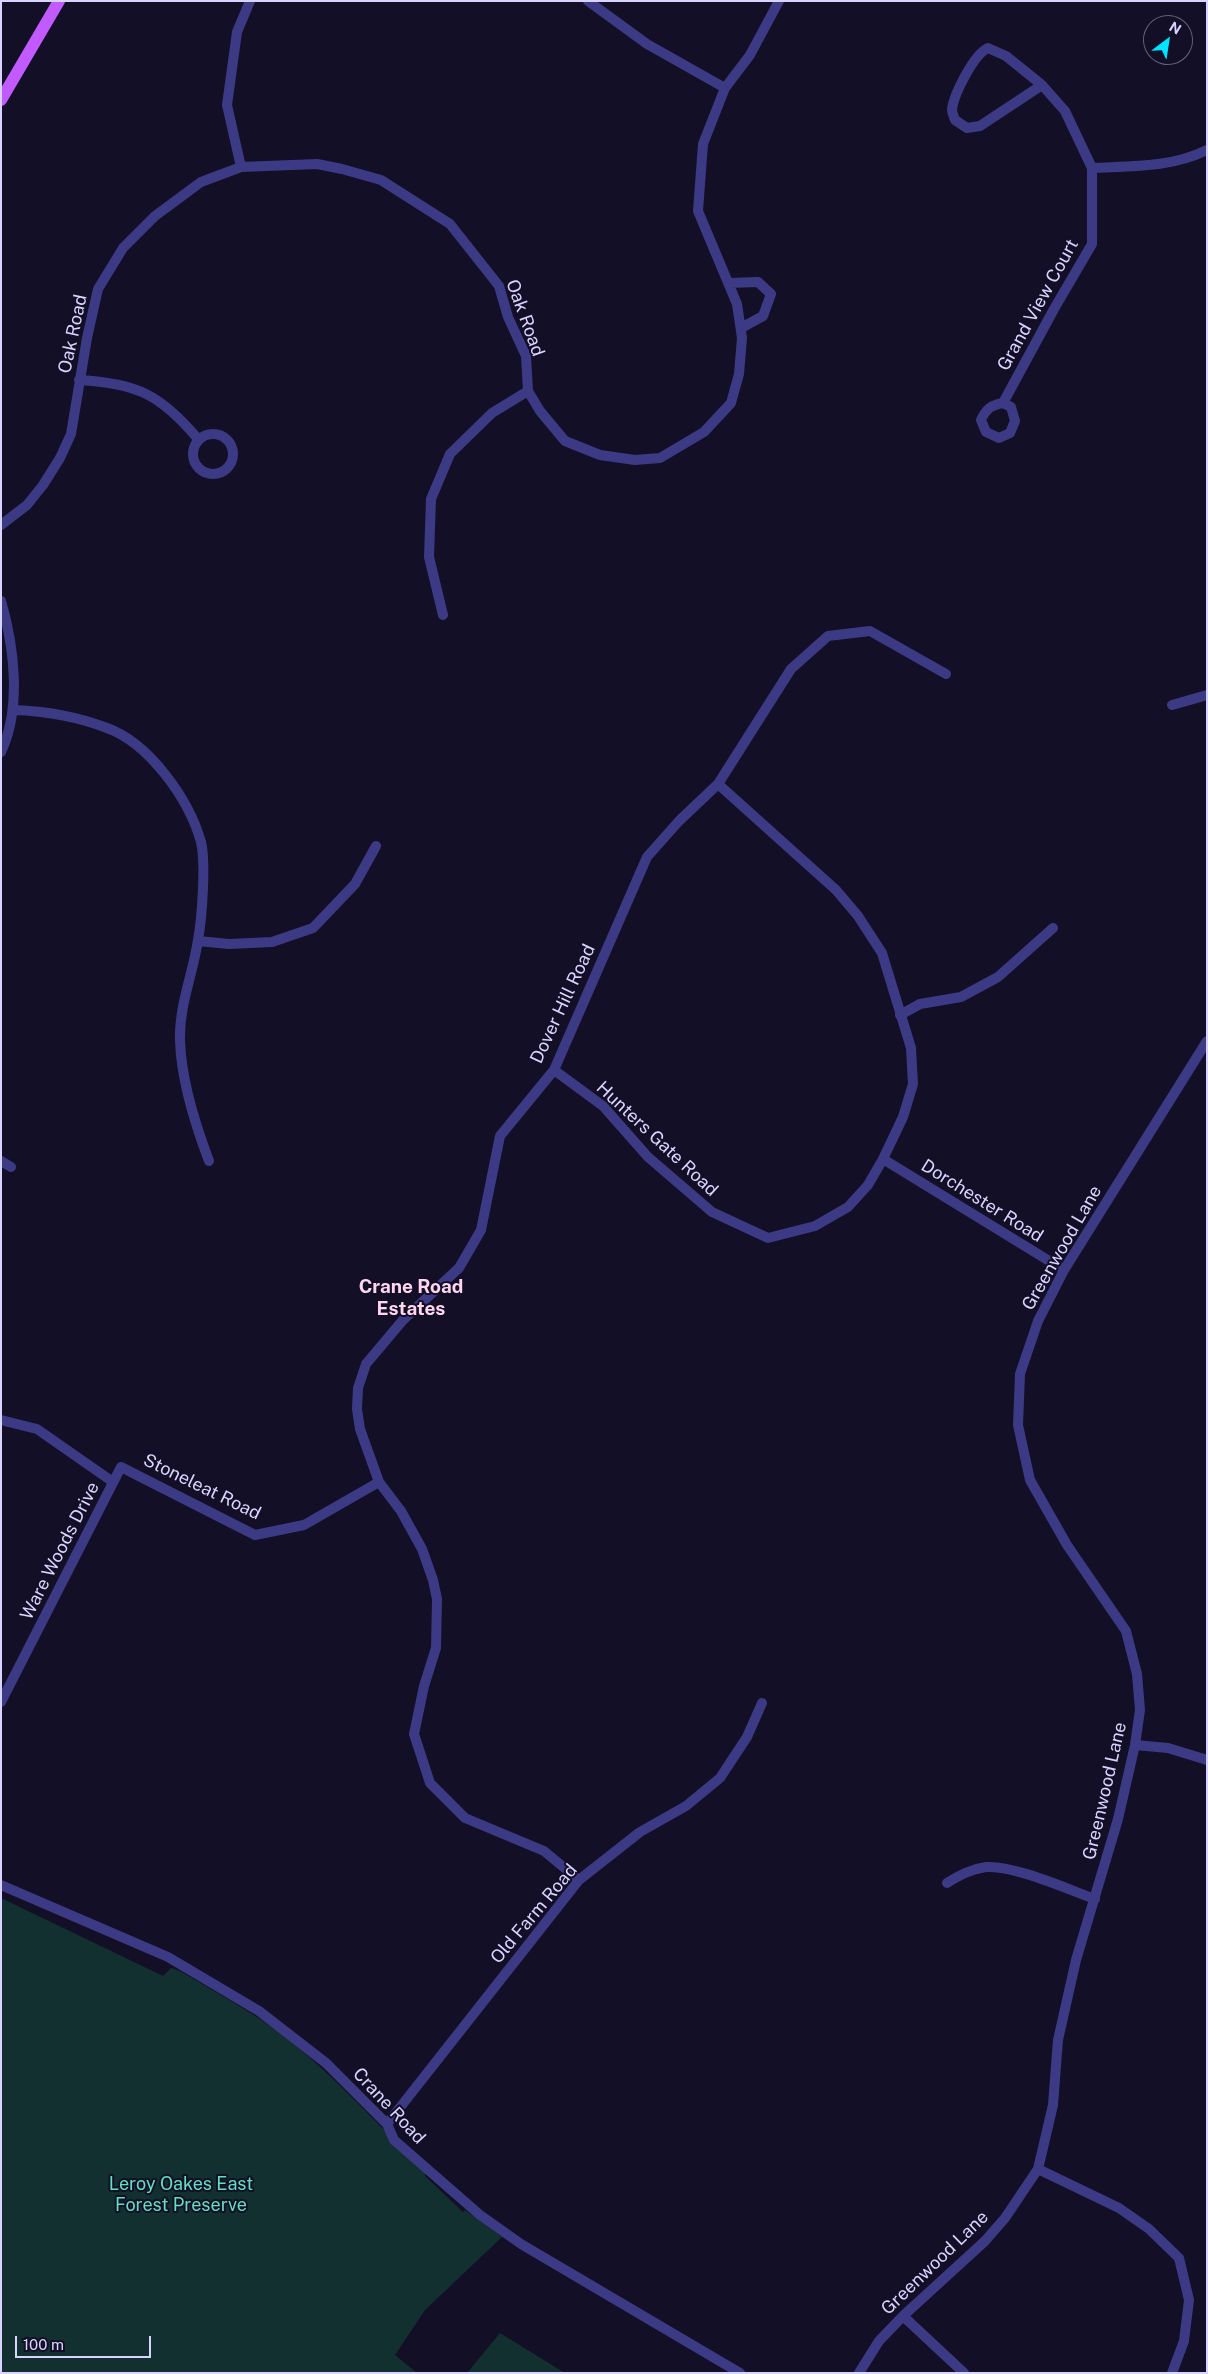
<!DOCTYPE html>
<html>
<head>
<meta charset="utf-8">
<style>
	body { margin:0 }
	#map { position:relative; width:1208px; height:2374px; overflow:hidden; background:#130f26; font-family:"Public Sans",sans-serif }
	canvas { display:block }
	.frame { position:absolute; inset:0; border:2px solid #d9d4ff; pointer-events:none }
	.north { position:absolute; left:1143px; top:15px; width:50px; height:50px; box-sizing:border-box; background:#130f26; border:1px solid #625e7d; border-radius:50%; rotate:31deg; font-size:14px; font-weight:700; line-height:20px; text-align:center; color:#d9d4ff }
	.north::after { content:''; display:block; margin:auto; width:18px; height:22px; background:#00e5ff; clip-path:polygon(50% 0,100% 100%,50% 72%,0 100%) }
	.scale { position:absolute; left:15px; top:2336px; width:136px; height:22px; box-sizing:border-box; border:2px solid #d9d4ff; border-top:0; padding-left:6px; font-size:15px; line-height:18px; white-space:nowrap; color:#d9d4ff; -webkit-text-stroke:4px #130f26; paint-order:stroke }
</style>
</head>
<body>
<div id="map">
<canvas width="1208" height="2374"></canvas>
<div class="frame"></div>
<div class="north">N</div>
<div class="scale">100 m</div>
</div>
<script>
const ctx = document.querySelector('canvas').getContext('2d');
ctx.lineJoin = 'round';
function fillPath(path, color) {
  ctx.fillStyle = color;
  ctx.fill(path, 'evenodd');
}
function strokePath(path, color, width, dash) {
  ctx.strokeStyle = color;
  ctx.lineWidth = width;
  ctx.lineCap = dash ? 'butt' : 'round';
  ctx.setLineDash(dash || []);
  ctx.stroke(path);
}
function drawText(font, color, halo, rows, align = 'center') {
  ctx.font = font + ' "Public Sans",sans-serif';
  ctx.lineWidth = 4;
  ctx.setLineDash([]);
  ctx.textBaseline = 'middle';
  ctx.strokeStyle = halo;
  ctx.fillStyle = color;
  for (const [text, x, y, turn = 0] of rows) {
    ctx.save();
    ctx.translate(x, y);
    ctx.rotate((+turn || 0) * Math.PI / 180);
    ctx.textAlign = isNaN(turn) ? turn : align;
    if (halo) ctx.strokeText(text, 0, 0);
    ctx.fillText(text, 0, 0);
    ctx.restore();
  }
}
fillPath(new Path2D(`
	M 1,1898 L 163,1976 L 171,1968 L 180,1971 C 214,1991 249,2010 281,2034 C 333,2074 378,2125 425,2171 L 425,2176 L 463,2212 L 465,2210 L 502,2237 L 425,2310 L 395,2355 L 417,2373 L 1,2373 Z
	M 500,2333 L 565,2373 L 467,2373 Z`), '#12302f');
strokePath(new Path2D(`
	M 588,1 L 647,44 L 725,88
	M 988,48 L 1006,56 L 1042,85 L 980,126 L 967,128 L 955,120 C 954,117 952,113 952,109 C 954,94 974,54 988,48 Z
	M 241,167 L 227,105 L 237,32 L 250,1
	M 1092,168 C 1130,166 1171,168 1207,150
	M 729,283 L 758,282 L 771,294 L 763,316 L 741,328
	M 79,380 C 137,383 161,395 198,439
	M 1003,403 L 1011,407 L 1015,421 L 1010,433 L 999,438 L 986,432 L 981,420 C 986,409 991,405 1003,403 L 1054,309 L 1092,244 L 1092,168 L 1065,111 L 1042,85
	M193 454a20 20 0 1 1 40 0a20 20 0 1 1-40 0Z
	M 1,525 L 27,505 L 43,485 L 60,458 L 71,434 L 87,338 L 98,289 L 123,248 L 155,216 L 201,182 L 241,167 L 317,164 L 342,169 L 381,180 L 450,224 L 499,286 L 508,317 L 526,356 L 528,391 L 540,411 L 565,441 L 600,455 L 635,460 L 660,458 L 704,432 L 731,403 L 739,374 L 742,338 L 737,304 L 698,211 L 703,144 L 725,88 L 750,55 L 779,1
	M 1,601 C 14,646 22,708 1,752
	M 443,615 L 429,557 L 431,499 L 450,454 L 492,413 L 528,391
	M 1172,705 L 1207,695
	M 14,710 C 46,711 78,717 107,728 C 149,743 189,799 201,842 C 206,863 202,918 198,940 C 193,974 179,1005 180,1040 C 181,1080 195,1124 209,1161
	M 198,941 L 229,944 L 272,942 L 313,928 L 355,884 L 376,846
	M 900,1015 L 920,1004 L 961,997 L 998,977 L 1053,928
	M 554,1070 L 603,1106 L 648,1157 L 712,1212 L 768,1238 L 815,1226 L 848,1207 L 868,1185 L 883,1159 L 903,1117 L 913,1084 L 911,1048 L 882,953 L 858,916 L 836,890 L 718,784
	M 883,1159 L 1064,1270
	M 1,1161 L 11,1167
	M 1,1420 L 37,1429 L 113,1482
	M 1,1702 L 121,1467 L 255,1535 L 304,1525 L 379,1482
	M 1135,1745 L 1168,1748 L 1207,1760
	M 579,1880 L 544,1851 L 465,1818 L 430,1783 L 414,1734 L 424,1686 L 436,1648 L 437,1599 L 433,1580 L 422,1549 L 401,1511 L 379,1482 L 360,1429 L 357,1409 L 358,1388 L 366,1364 L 403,1320 L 459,1268 L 481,1230 L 500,1136 L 554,1070 L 647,857 L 679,821 L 718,784 L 791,669 L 828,636 L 870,631 L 946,674
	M 947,1883 C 960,1875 971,1869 986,1867 C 1014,1865 1067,1889 1095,1899
	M 1,1885 L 168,1957 L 259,2011 L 326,2063 L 387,2124 L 394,2140 L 480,2215 L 521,2244 L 740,2373
	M 387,2124 L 579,1880 L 640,1832 L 686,1806 L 720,1778 L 747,1737 L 762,1703
	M 1038,2169 L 1119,2208 L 1149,2229 L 1179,2258 L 1189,2300 L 1184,2341 L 1172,2373
	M 903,2316 L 964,2373
	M 859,2373 L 879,2341 L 903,2316 L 985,2241 L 1005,2218 L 1038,2169 L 1053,2105 L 1058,2040 L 1076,1960 L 1118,1819 L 1135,1745 L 1140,1710 L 1137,1674 L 1126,1631 L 1067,1545 L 1030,1480 L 1018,1425 L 1020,1374 L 1038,1321 L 1064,1270 L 1207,1041`), '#3d3a85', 10);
strokePath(new Path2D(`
	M 1,100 L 59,1`), '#c25bff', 12);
drawText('18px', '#d9d4ff', '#130f26', [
	["Grand View Court",1038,305,-61],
	["Oak Road",525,318,70],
	["Oak Road",73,334,-78],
	["Dover Hill Road",563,1004,-65],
	["Hunters Gate Road",657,1139,43],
	["Dorchester Road",982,1201,32],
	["Greenwood Lane",1062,1248,-60],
	["Stoneleat Road",202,1487,26],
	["Ware Woods Drive",60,1551,-63],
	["Greenwood Lane",1105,1791,-77],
	["Old Farm Road",534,1914,-50],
	["Crane Road",389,2106,47],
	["Greenwood Lane",935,2263,-44]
]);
drawText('18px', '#5fe0c0', '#130f26', [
	["Leroy Oakes East",181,2184],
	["Forest Preserve",181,2205]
]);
drawText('bold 19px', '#ffd6f0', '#130f26', [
	["Crane Road",411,1287],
	["Estates",411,1309]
]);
</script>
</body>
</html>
